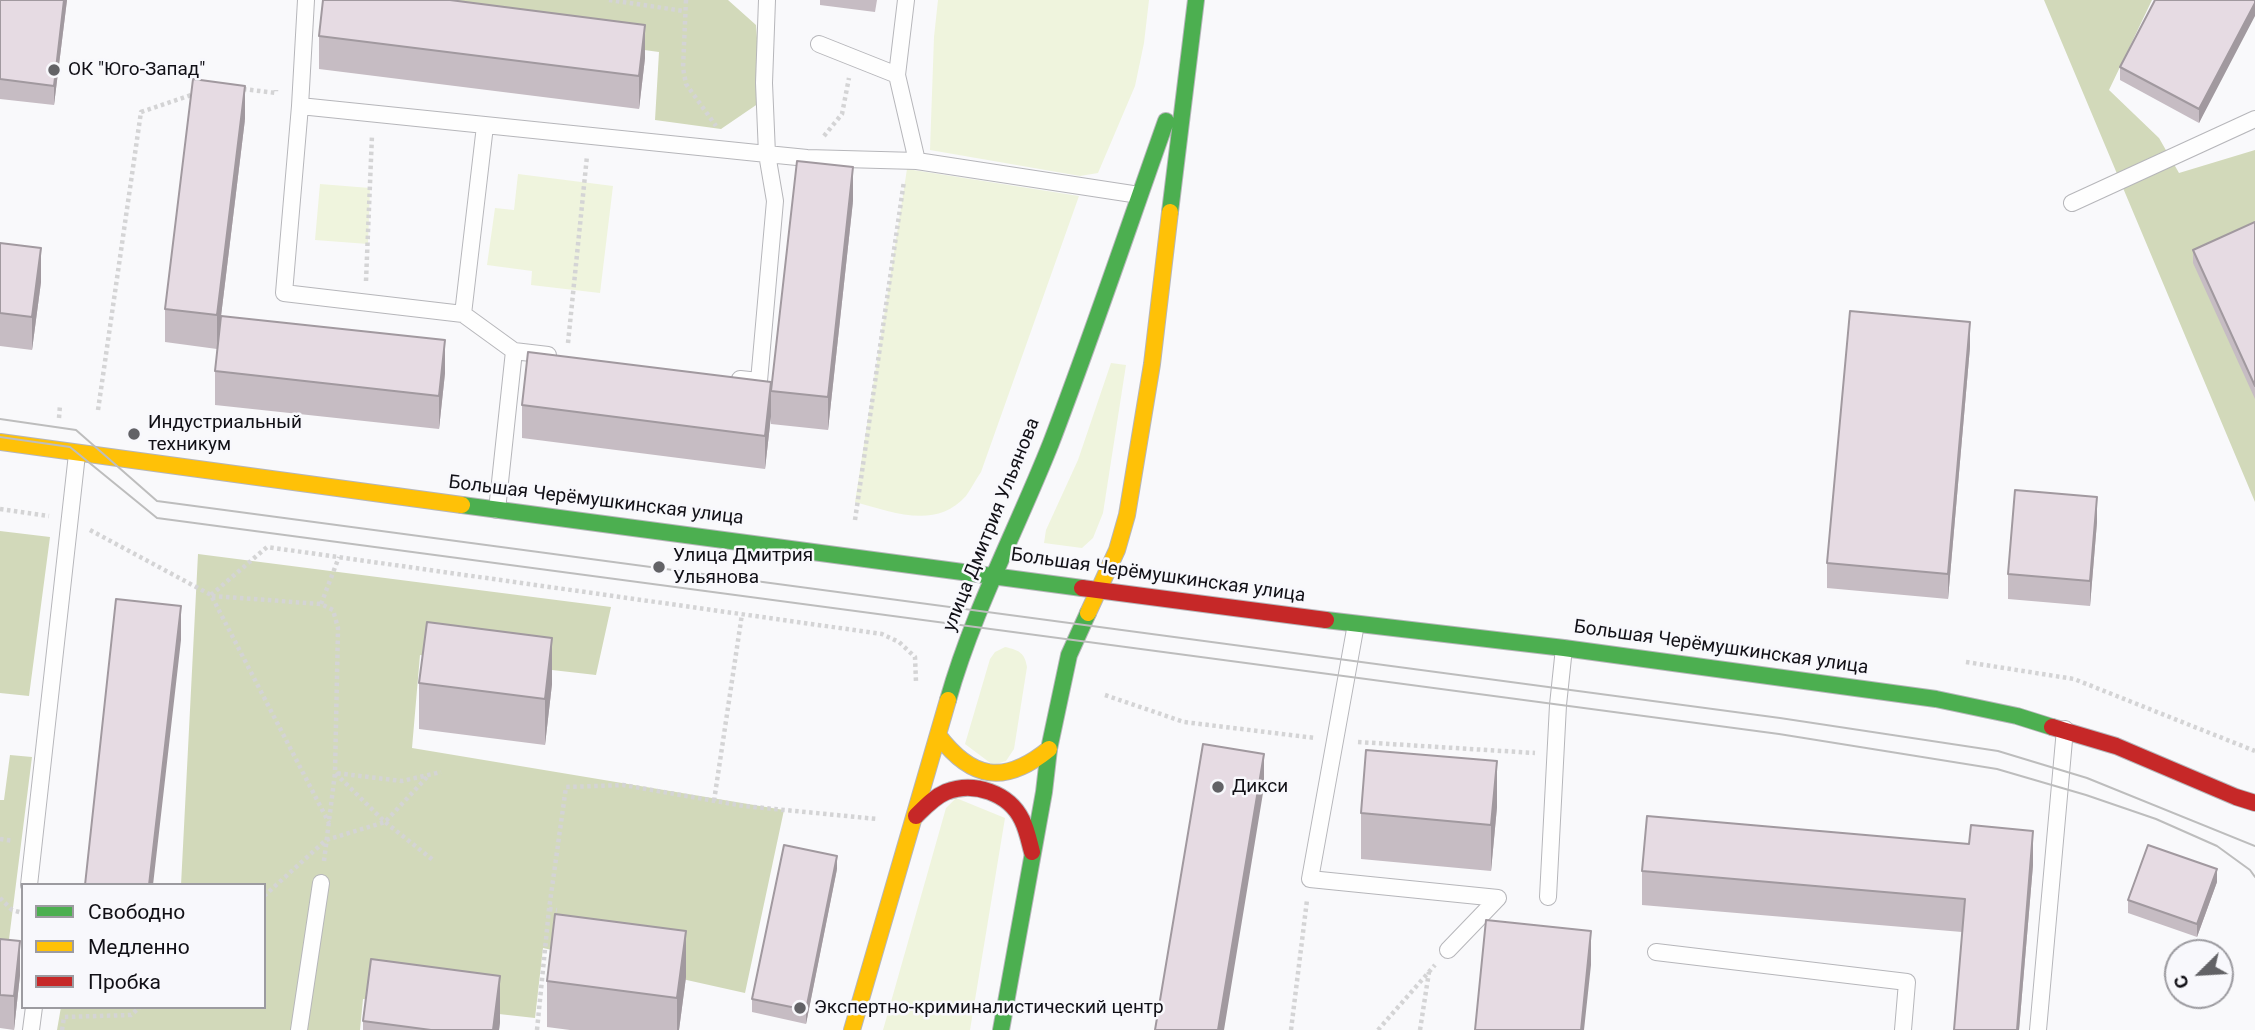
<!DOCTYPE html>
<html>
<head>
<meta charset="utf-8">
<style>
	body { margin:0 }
	#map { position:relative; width:2255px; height:1030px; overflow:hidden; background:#f9f9fb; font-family:Roboto,sans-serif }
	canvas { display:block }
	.legend { position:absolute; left:21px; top:883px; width:245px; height:126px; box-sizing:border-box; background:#f8f8fc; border:2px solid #9c9ba0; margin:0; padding:9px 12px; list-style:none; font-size:21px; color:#111016 }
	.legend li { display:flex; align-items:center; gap:14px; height:35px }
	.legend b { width:35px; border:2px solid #9c9ba0 }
	.north { position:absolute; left:2164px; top:939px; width:70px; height:70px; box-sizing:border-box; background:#f8f8fc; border:2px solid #9c9ba0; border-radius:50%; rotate:246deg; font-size:19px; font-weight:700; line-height:28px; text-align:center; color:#111016 }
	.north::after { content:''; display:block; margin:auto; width:24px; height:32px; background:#626266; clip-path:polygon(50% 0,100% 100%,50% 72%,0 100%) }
</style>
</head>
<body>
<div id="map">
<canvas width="2255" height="1030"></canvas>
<ul class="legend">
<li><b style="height:9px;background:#4caf50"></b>Свободно</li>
<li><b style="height:9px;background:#ffc107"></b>Медленно</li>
<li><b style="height:9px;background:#c62828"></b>Пробка</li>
</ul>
<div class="north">С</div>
</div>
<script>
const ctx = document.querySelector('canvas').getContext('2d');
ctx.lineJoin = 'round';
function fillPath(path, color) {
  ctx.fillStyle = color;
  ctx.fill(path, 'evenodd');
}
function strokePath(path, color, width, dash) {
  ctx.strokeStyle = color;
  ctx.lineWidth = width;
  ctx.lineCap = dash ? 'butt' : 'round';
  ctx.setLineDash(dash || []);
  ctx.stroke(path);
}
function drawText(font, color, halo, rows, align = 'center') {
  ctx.font = font + ' Roboto,sans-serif';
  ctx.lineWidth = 5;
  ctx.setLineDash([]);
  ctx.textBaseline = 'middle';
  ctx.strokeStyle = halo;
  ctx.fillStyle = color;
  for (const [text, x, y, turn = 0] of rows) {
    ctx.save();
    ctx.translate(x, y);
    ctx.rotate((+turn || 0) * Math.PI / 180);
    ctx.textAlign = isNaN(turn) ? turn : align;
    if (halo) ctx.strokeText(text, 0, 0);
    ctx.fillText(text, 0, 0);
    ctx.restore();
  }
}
fillPath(new Path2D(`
	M 938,0 L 1149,0 L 1144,43 L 1135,86 L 1098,173 L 1080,176 L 930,150 L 934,37 Z
	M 907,169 L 1079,196 L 981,472 C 976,479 971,489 966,496 C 936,530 892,512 855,502 Z
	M 518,174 L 613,186 L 600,293 L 531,285 L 532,271 L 487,265 L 495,208 L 514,210 Z
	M 320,184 L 370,188 L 368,244 L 315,240 Z
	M 1111,363 L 1126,365 L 1103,513 L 1093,538 L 1082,548 L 1044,543 L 1046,530 L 1078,460 Z
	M 1005,647 C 1019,650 1025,653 1027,667 L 1014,749 L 1006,761 L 993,765 L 965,744 L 990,659 L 995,652 Z
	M 956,798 L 1005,818 L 970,1030 L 883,1030 L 946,808 Z`), '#eff4dd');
fillPath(new Path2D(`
	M 330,0 L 728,0 L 756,25 L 762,101 L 721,129 L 655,120 L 659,52 L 329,7 Z
	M 2044,0 L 2152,0 L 2109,90 L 2159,138 L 2179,173 L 2255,150 L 2255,502 Z
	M 0,531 L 50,537 L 29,696 L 0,693 Z
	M 198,554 L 611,607 L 596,675 L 420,655 L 412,748 L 784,810 L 745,993 L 543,948 L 535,1018 L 363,999 L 360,1030 L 57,1030 L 61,1007 L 264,1007 L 264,885 L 181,885 Z
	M 10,755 L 32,757 L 7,955 L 0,954 L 0,800 L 4,800 Z`), '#d2d9ba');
const lane = new Path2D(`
	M 306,0 L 300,106 L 767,154 L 775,201 L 759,381 L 740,379
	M 767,0 L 764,83 L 767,154 L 807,158 L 917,161
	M 906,0 L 897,75 L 917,161 L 1139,195
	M 819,44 L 897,75
	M 300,106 L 284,293 L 463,314 L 514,351
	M 2072,203 L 2255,119
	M 463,314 L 485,126
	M 497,510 L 514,351 L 548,355
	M 1356,624 L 1310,879 L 1498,898 L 1448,950
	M 29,885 L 77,454
	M 1548,897 L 1558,705 L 1564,648
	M 1656,952 L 1907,982 L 1903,1030
	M 31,1030 L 34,1007
	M 299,1030 L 321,883
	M 2038,1030 L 2065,729`);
const fast = new Path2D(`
	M 1170,212 L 1196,0
	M 462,505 L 1082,588
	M 1326,620 L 1564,648 L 1936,699 L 2017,716 L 2052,727
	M 948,700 C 973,611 1017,529 1051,443 C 1092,336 1128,228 1166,121
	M 1001,1030 L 1044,792 L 1049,749 L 1069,655 L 1088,613`);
const slow = new Path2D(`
	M 0,442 L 462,505
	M 1088,613 L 1117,550 L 1127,515 L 1152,364 L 1170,212
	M 938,735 C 972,780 1005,785 1049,749
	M 852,1030 L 948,700`);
const jam = new Path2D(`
	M 1082,588 L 1326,620
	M 2052,727 L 2116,746 L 2236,797 L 2255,803
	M 916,816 C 925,807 934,797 946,792 C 974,781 1009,793 1022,820 C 1027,830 1029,841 1032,852`);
strokePath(lane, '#b6b6ba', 18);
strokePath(fast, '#b6b6ba', 18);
strokePath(slow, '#b6b6ba', 18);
strokePath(jam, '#b6b6ba', 18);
strokePath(new Path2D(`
	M 609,0 L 684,11
	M 686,0 L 683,68 L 686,84 L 716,126
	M 243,89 L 276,93 L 276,90
	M 824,136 L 842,114 L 849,78
	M 366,281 L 372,135
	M 568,343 L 587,156
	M 98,410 L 141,112 L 197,93
	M 59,418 L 60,405
	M 0,509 L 49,516
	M 855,520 L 904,181
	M 90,530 L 211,595 L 329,823
	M 211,595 L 267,547 L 882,634 L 899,642 L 915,657 L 916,682
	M 212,596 L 321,604 L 333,610 L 338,628 L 335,773 L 385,822 L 433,860
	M 321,604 L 339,557
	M 1966,662 L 2074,679 L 2255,751
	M 1105,695 L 1184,722 L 1315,738
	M 1358,742 L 1535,753
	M 714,801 L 742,614
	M 0,839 L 13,841
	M 324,861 L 335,773 L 402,781 L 441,772
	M 264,896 L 326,840 L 385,822 L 429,775
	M 0,898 L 12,910 L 23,913
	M 549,909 L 557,910
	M 62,1030 L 64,1017 L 131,1015 L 140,1007
	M 537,1030 L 549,909 L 566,787 L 623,785 L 744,806 L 877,819
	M 1291,1030 L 1307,900
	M 1378,1030 L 1435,965
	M 1420,1030 L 1429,972`), '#d4d4d5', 4.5, [3.5, 3.5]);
strokePath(lane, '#fefefe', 16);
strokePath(fast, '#4caf50', 16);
strokePath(slow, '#ffc107', 16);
strokePath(jam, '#c62828', 16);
strokePath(new Path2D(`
	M 0,419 L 76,430 L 157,501 L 1780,718 L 1998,751 L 2087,778 L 2255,846
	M 0,437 L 70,447 L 157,518 L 1779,734 L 1997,769 L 2086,795 L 2156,819 L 2217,846 L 2250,870 L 2255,877`), '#bdbdbd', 2);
fillPath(new Path2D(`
	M 0,0 L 67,0 L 54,105 L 0,99 Z
	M 820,0 L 877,0 L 875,12 L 820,5 Z
	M 2255,0 L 2199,123 L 2120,80 L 2120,67 Z
	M 319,36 L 645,58 L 639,109 L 319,69 Z
	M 245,119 L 221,316 L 445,373 L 439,429 L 215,405 L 215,371 L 217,349 L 165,342 L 165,309 Z
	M 853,201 L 828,430 L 771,424 L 771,391 Z
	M 2255,222 L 2255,399 L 2193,263 L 2193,250 Z
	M 0,243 L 41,282 L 32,350 L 0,346 Z
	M 1970,347 L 1948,599 L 1827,588 L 1827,563 Z
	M 522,405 L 771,416 L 765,469 L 522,438 Z
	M 2097,522 L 2090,606 L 2008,599 L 2008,574 Z
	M 419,683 L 552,684 L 545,745 L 419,729 Z
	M 1497,807 L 1491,871 L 1361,859 L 1361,813 Z
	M 2033,865 L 2019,1030 L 1954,1030 L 1962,932 L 1642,905 L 1642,871 Z
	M 837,869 L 806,1024 L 752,1012 L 752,999 Z
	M 2217,882 L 2197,937 L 2128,913 L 2128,900 Z
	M 0,939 L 20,975 L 14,1030 L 0,1028 Z
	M 686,977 L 679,1030 L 570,1030 L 547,1027 L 547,981 Z
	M 363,1021 L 500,1022 L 499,1030 L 363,1030 Z`), '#c6bcc3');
fillPath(new Path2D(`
	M 64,0 L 67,0 L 54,105 L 54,86 Z
	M 2255,3 L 2255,16 L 2199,123 L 2199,109 Z
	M 645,25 L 645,58 L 639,109 L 639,76 Z
	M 245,86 L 245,119 L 217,349 L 217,315 Z
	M 853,167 L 853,201 L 828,430 L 828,397 Z
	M 41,248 L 41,282 L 32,350 L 32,317 Z
	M 1970,322 L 1970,347 L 1948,599 L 1948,574 Z
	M 445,340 L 445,373 L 439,429 L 439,396 Z
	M 771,382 L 771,416 L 765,469 L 765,436 Z
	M 2097,497 L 2097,522 L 2090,606 L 2090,581 Z
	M 181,606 L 181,640 L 153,885 L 149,885 Z
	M 552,638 L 552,684 L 545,745 L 545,699 Z
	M 1264,754 L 1264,787 L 1224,1030 L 1218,1030 Z
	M 1497,761 L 1497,807 L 1491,871 L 1491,825 Z
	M 2033,831 L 2033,865 L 2019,1030 L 2017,1030 Z
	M 837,856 L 837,869 L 806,1024 L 806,1010 Z
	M 2217,869 L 2217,882 L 2197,937 L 2197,924 Z
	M 686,931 L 686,977 L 679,1030 L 677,1030 L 677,998 Z
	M 1591,931 L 1591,965 L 1584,1030 L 1581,1030 Z
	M 20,941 L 20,975 L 14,1030 L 14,996 Z
	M 500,976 L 500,1022 L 499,1030 L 493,1030 Z`), '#a1999f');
const building = new Path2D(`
	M 0,0 L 64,0 L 54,86 L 0,79 Z
	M 323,0 L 450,0 L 645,25 L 639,76 L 319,36 Z
	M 2155,0 L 2255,0 L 2255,3 L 2199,109 L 2120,67 Z
	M 193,79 L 245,86 L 217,315 L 165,309 Z
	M 797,161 L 853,167 L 828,397 L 771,391 Z
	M 2255,222 L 2255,386 L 2193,250 Z
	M 0,243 L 41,248 L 32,317 L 0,313 Z
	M 1850,311 L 1970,322 L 1948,574 L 1827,563 Z
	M 221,316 L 445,340 L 439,396 L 215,371 Z
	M 528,352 L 771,382 L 765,436 L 522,405 Z
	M 2015,490 L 2097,497 L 2090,581 L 2008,574 Z
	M 116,599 L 181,606 L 149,885 L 85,885 Z
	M 427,622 L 552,638 L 545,699 L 419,683 Z
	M 1203,744 L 1264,754 L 1218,1030 L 1155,1030 Z
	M 1366,750 L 1497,761 L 1491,825 L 1361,813 Z
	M 1647,816 L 1969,844 L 1971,825 L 2033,831 L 2017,1030 L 1954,1030 L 1965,899 L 1642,871 Z
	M 784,845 L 837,856 L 806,1010 L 752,999 Z
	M 2148,845 L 2217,869 L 2197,924 L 2128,900 Z
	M 555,914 L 686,931 L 677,998 L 547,981 Z
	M 1486,920 L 1591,931 L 1581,1030 L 1475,1030 Z
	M 0,939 L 20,941 L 14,996 L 0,995 Z
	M 371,959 L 500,976 L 493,1030 L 431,1030 L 363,1021 Z`);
fillPath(building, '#e6dbe3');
strokePath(building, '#a1999f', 2);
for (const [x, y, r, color] of [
	[54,70,7,"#626266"],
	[134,434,7,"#626266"],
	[659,567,7,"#626266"],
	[1218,787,7,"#626266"],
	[800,1008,7,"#626266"]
]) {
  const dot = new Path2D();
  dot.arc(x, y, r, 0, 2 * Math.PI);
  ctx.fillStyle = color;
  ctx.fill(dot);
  strokePath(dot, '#f8f8fc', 2.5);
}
drawText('19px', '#111016', '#f8f8fc', [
	["ОК \"Юго-Запад\"",68,70],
	["Индустриальный",148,423],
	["техникум",148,445],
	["Улица Дмитрия",673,556],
	["Ульянова",673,578],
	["Дикси",1232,787],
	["Экспертно-криминалистический центр",814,1008]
], 'left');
drawText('19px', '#111016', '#f8f8fc', [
	["Большая Черёмушкинская улица",596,501,7],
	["улица Дмитрия Ульянова",992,525,-68],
	["Большая Черёмушкинская улица",1158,576,8],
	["Большая Черёмушкинская улица",1721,648,8]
]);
</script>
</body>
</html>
